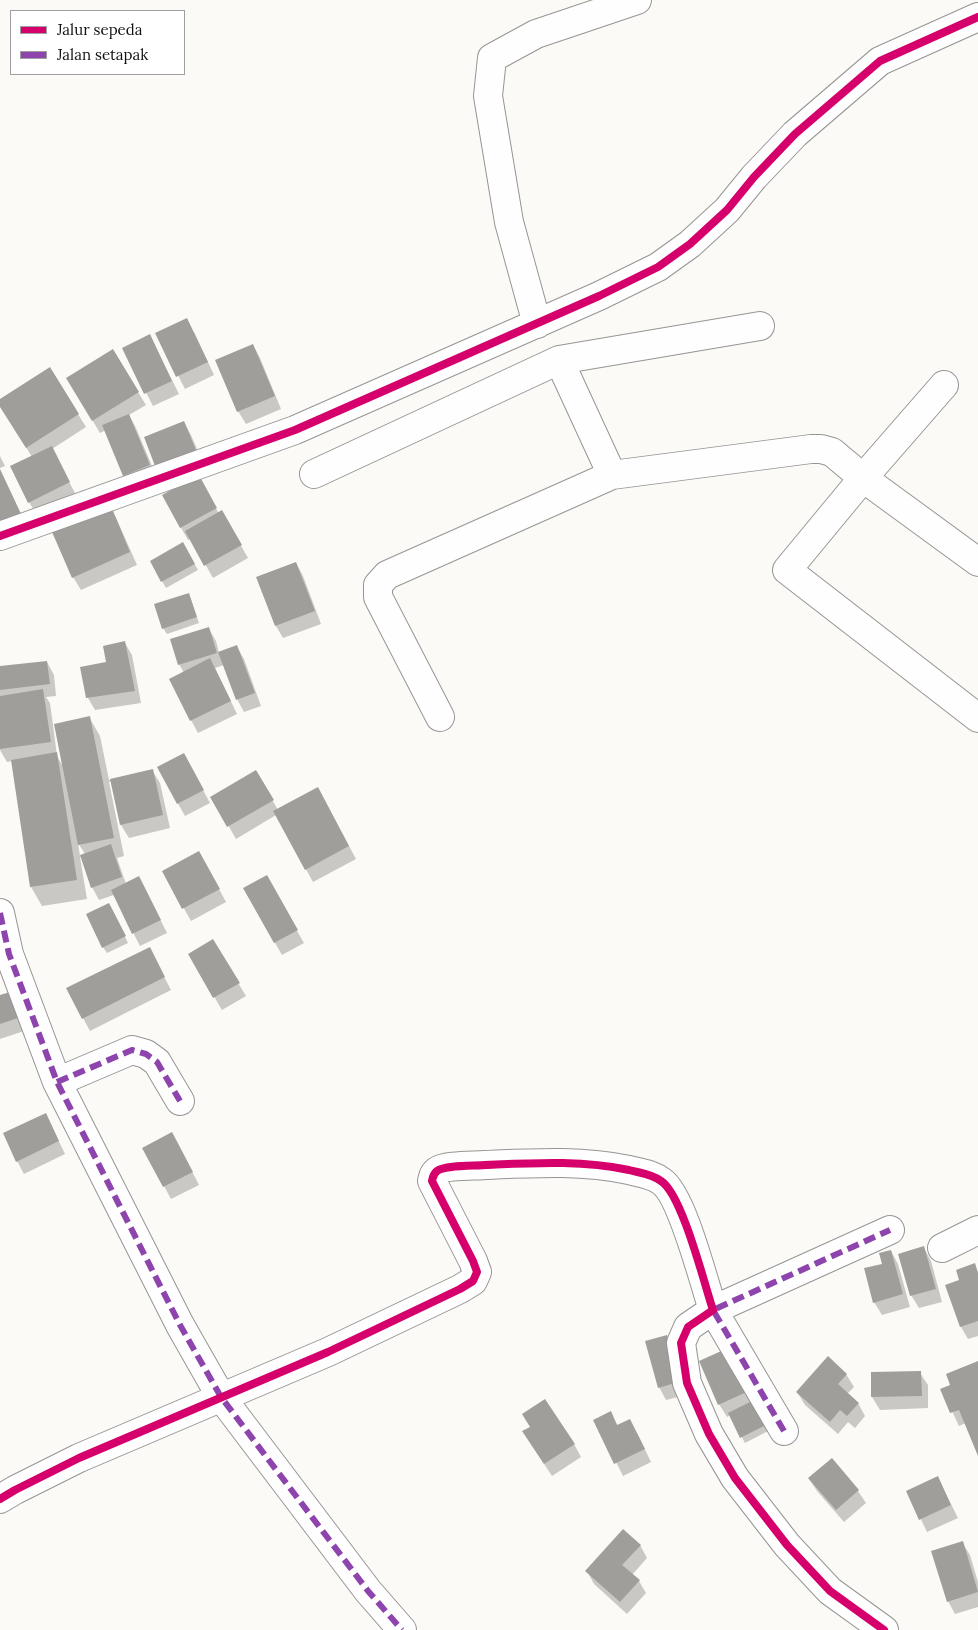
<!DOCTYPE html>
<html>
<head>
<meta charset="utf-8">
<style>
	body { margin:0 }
	#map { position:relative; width:978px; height:1630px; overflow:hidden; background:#fcfaf6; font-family:Lora,serif }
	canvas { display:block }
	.legend { position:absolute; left:10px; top:10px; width:175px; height:65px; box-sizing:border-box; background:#fff; border:1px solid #9f9f9f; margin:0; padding:6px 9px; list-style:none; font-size:15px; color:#101010 }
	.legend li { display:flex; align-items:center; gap:10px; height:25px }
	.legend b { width:25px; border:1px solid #9f9f9f }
</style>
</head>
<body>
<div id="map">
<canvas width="978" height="1630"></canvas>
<ul class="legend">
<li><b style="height:6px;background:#d6006c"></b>Jalur sepeda</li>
<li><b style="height:6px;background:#8e44ad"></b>Jalan setapak</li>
</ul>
</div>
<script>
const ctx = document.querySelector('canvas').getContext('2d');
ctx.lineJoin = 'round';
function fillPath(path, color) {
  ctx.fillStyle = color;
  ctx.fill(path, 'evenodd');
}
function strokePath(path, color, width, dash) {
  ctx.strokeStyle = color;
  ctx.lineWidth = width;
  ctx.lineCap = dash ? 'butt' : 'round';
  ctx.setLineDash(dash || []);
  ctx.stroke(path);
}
fillPath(new Path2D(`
	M 194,332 L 214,375 L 185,389 L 157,334 Z
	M 150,336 L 179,394 L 153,406 L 123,348 Z
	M 253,345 L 260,358 L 281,409 L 246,424 L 238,411 Z
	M 113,351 L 146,405 L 129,415 L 136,428 L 157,478 L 131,488 L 124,476 L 106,430 L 100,433 L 75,391 Z
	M 50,369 L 86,427 L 52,449 L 76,495 L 37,515 L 29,502 L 32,457 L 0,405 L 0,401 Z
	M 184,422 L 191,435 L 203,463 L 156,466 Z
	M 0,456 L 5,466 L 0,468 Z
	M 199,477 L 219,514 L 222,512 L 248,558 L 213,578 L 191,539 L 188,540 L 163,496 Z
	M 110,507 L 117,520 L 137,565 L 81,590 L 73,577 Z
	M 183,544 L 198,570 L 166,588 L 151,562 Z
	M 296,563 L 303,576 L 321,624 L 283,638 L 276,626 L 258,578 Z
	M 188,594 L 199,623 L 167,634 L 163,628 Z
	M 209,629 L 216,641 L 219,653 L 237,647 L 244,659 L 261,706 L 244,712 L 237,699 L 224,665 L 215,668 L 237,714 L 198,733 L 191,720 L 184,673 L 179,664 Z
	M 125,643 L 132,655 L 141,703 L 95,710 L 88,698 L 108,663 Z
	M 47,662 L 54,675 L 56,696 L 46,697 L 50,703 L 53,725 L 89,717 L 100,736 L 109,780 L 152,770 L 160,783 L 170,828 L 129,838 L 121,825 L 111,781 L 109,782 L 124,856 L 117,858 L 126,884 L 139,877 L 167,933 L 140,946 L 114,895 L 99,900 L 92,887 L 82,857 L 80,857 L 87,899 L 42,906 L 31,887 L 12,761 L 7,762 L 0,750 L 0,668 ZM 53,725 L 55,725 L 62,765 L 57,756 ZM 78,843 L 85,854 L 80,856 Z
	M 184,755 L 210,803 L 185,816 L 158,768 Z
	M 256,772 L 278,810 L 325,801 L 356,859 L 313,882 L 276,815 L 236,839 L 212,797 Z
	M 206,865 L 226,902 L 191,921 L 163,871 Z
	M 266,877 L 304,943 L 282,955 L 244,889 Z
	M 112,910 L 128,943 L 107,953 L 103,947 Z
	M 213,941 L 246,996 L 222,1010 L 189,954 Z
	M 156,961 L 171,990 L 90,1031 L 83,1018 Z
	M 9,993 L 24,1031 L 0,1039 L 0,996 Z
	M 52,1127 L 65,1154 L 24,1174 L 17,1161 Z
	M 179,1146 L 199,1185 L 171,1199 L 144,1149 Z
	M 924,1248 L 931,1261 L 942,1302 L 919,1308 L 911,1295 Z
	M 891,1251 L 898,1264 L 910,1307 L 882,1315 L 874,1302 L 884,1265 Z
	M 974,1265 L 978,1272 L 978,1336 L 968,1339 L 961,1327 L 947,1286 L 960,1281 Z
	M 666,1337 L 686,1395 L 666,1400 L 659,1387 Z
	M 729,1348 L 774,1428 L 745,1443 L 730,1415 L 727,1417 L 719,1404 Z
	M 978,1362 L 978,1452 L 966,1423 L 959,1426 L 942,1390 L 952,1386 Z
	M 920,1373 L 928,1385 L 928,1408 L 880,1410 L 872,1397 Z
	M 846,1374 L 854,1387 L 847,1394 L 858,1403 L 865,1416 L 855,1428 L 848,1422 L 838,1434 L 805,1405 L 797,1392 Z
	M 610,1413 L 618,1426 L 637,1433 L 651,1462 L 623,1476 L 595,1420 Z
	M 531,1444 L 574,1444 L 581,1457 L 552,1476 Z
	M 831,1460 L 858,1491 L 866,1503 L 844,1522 L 817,1491 L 809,1479 Z
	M 938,1478 L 958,1518 L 927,1532 L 908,1492 Z
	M 962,1542 L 970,1555 L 978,1582 L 978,1607 L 955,1614 L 948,1601 Z
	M 640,1545 L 647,1558 L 632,1575 L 639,1581 L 646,1593 L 627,1614 L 594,1584 L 587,1571 Z`), '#0003');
fillPath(new Path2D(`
	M 187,318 L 208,362 L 176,377 L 155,333 Z
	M 150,334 L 172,381 L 144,394 L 122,348 Z
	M 253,344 L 275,396 L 237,412 L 215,360 Z
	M 113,349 L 139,392 L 92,421 L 66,378 Z
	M 50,367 L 79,414 L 26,448 L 0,407 L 0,399 Z
	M 129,414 L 150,465 L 123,476 L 102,425 Z
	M 184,421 L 196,450 L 155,466 L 144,437 Z
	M 52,446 L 70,482 L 28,503 L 10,466 Z
	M 0,469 L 23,518 L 0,528 Z
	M 199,475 L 217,508 L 180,528 L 162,495 Z
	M 111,506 L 130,552 L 72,578 L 52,532 Z
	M 222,510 L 242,545 L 204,566 L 185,531 Z
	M 183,542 L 195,564 L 161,582 L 150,561 Z
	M 296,562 L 315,611 L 275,626 L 256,577 Z
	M 189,593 L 197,617 L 162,629 L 154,604 Z
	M 209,627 L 217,653 L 178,665 L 170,639 Z
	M 125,641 L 135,691 L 86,698 L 80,667 L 106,662 L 103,646 Z
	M 237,645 L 255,693 L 236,700 L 218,652 Z
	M 210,658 L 231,701 L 190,721 L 169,679 Z
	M 47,661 L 50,684 L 0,690 L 0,666 Z
	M 43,689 L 51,742 L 0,749 L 0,696 Z
	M 90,716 L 114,838 L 78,845 L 54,724 Z
	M 57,752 L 77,880 L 30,887 L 11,760 Z
	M 184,753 L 204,790 L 177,804 L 157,767 Z
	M 153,769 L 163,815 L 120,825 L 110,779 Z
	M 256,770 L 274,800 L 227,827 L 210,797 Z
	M 318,787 L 349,846 L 305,870 L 273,811 Z
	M 111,844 L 122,877 L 91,888 L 80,855 Z
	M 199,851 L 220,889 L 182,909 L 162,871 Z
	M 267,875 L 298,930 L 274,943 L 243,888 Z
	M 139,876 L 161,920 L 132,934 L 111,890 Z
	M 109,903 L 126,936 L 102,948 L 86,914 Z
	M 213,939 L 240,983 L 213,998 L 188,954 Z
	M 150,947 L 165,977 L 82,1019 L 66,988 Z
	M 10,992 L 18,1018 L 0,1024 L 0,995 Z
	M 46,1113 L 59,1141 L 16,1162 L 3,1133 Z
	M 172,1132 L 193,1172 L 163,1187 L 142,1148 Z
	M 924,1246 L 936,1289 L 910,1296 L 898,1254 Z
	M 891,1250 L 903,1294 L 873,1303 L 864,1268 L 882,1264 L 879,1253 Z
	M 975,1263 L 978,1273 L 978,1321 L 960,1327 L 945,1285 L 959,1280 L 956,1270 Z
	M 667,1335 L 679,1382 L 658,1388 L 645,1341 Z
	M 730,1347 L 749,1391 L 718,1405 L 699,1361 Z
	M 828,1356 L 847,1374 L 838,1384 L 859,1403 L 847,1416 L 840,1410 L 830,1422 L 796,1392 Z
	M 978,1361 L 978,1456 L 959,1410 L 950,1413 L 940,1389 L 950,1385 L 946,1374 Z
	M 921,1371 L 922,1396 L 871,1397 L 871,1372 Z
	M 760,1397 L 772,1422 L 740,1438 L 728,1413 Z
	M 545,1399 L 575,1444 L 544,1464 L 522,1431 L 530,1427 L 522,1414 Z
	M 611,1411 L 617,1425 L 630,1419 L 645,1449 L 614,1464 L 593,1420 Z
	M 832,1458 L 859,1490 L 836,1510 L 808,1478 Z
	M 938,1476 L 951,1505 L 919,1520 L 906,1491 Z
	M 623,1529 L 641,1545 L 622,1565 L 640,1580 L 620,1602 L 585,1571 Z
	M 963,1541 L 978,1592 L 947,1602 L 931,1551 Z`), '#a09e9b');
const minor = new Path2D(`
	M 537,324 L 509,222 L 488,96 L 492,58 L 536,34 L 637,0
	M 559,360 L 612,475
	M 944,385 L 863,478 L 787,570 L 978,718
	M 314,474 L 559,360 L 760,326
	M 0,536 L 295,430 L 599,296 L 658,267 L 690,244 L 727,210 L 754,177 L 795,134 L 880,61 L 978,17
	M 440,717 L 378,597 L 378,585 L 387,575 L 612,475 L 811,449 L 821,449 L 832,452 L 863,478 L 978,562
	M 0,913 L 9,954 L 57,1082 L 180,1325 L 221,1397 L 368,1591 L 402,1630
	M 57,1082 L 132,1050 L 146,1054 L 157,1062 L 180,1101
	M 942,1248 L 978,1230
	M 784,1431 L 713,1310 L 890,1230
	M 0,1499 L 15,1490 L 79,1458 L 328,1352 L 460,1289 L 473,1281 L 477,1272 L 473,1261 L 432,1181 C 433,1177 433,1174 437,1171 C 445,1165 474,1166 485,1165 C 534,1163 581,1160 629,1170 C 640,1173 652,1174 661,1181 C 682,1194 704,1283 713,1310 L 688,1327 L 681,1343 L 687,1383 L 709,1434 L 735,1478 L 787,1545 L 830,1591 L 884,1630`);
strokePath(minor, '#969594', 30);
strokePath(minor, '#fffefe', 28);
strokePath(new Path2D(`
	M 0,913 L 9,954 L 57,1082 L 180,1325 L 221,1397 L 368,1591 L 402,1630
	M 57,1082 L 132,1050 L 146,1054 L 157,1062 L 180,1101
	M 784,1431 L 713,1310 L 890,1230`), '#8e44ad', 6, [12, 6]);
strokePath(new Path2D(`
	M 0,536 L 295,430 L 599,296 L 658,267 L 690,244 L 727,210 L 754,177 L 795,134 L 880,61 L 978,17
	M 0,1499 L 15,1490 L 79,1458 L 328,1352 L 460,1289 L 473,1281 L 477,1272 L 473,1261 L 432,1181 C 433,1177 433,1174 437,1171 C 445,1165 474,1166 485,1165 C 534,1163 581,1160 629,1170 C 640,1173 652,1174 661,1181 C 682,1194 704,1283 713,1310 L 688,1327 L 681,1343 L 687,1383 L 709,1434 L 735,1478 L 787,1545 L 830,1591 L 884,1630`), '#d6006c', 8);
</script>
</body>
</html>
